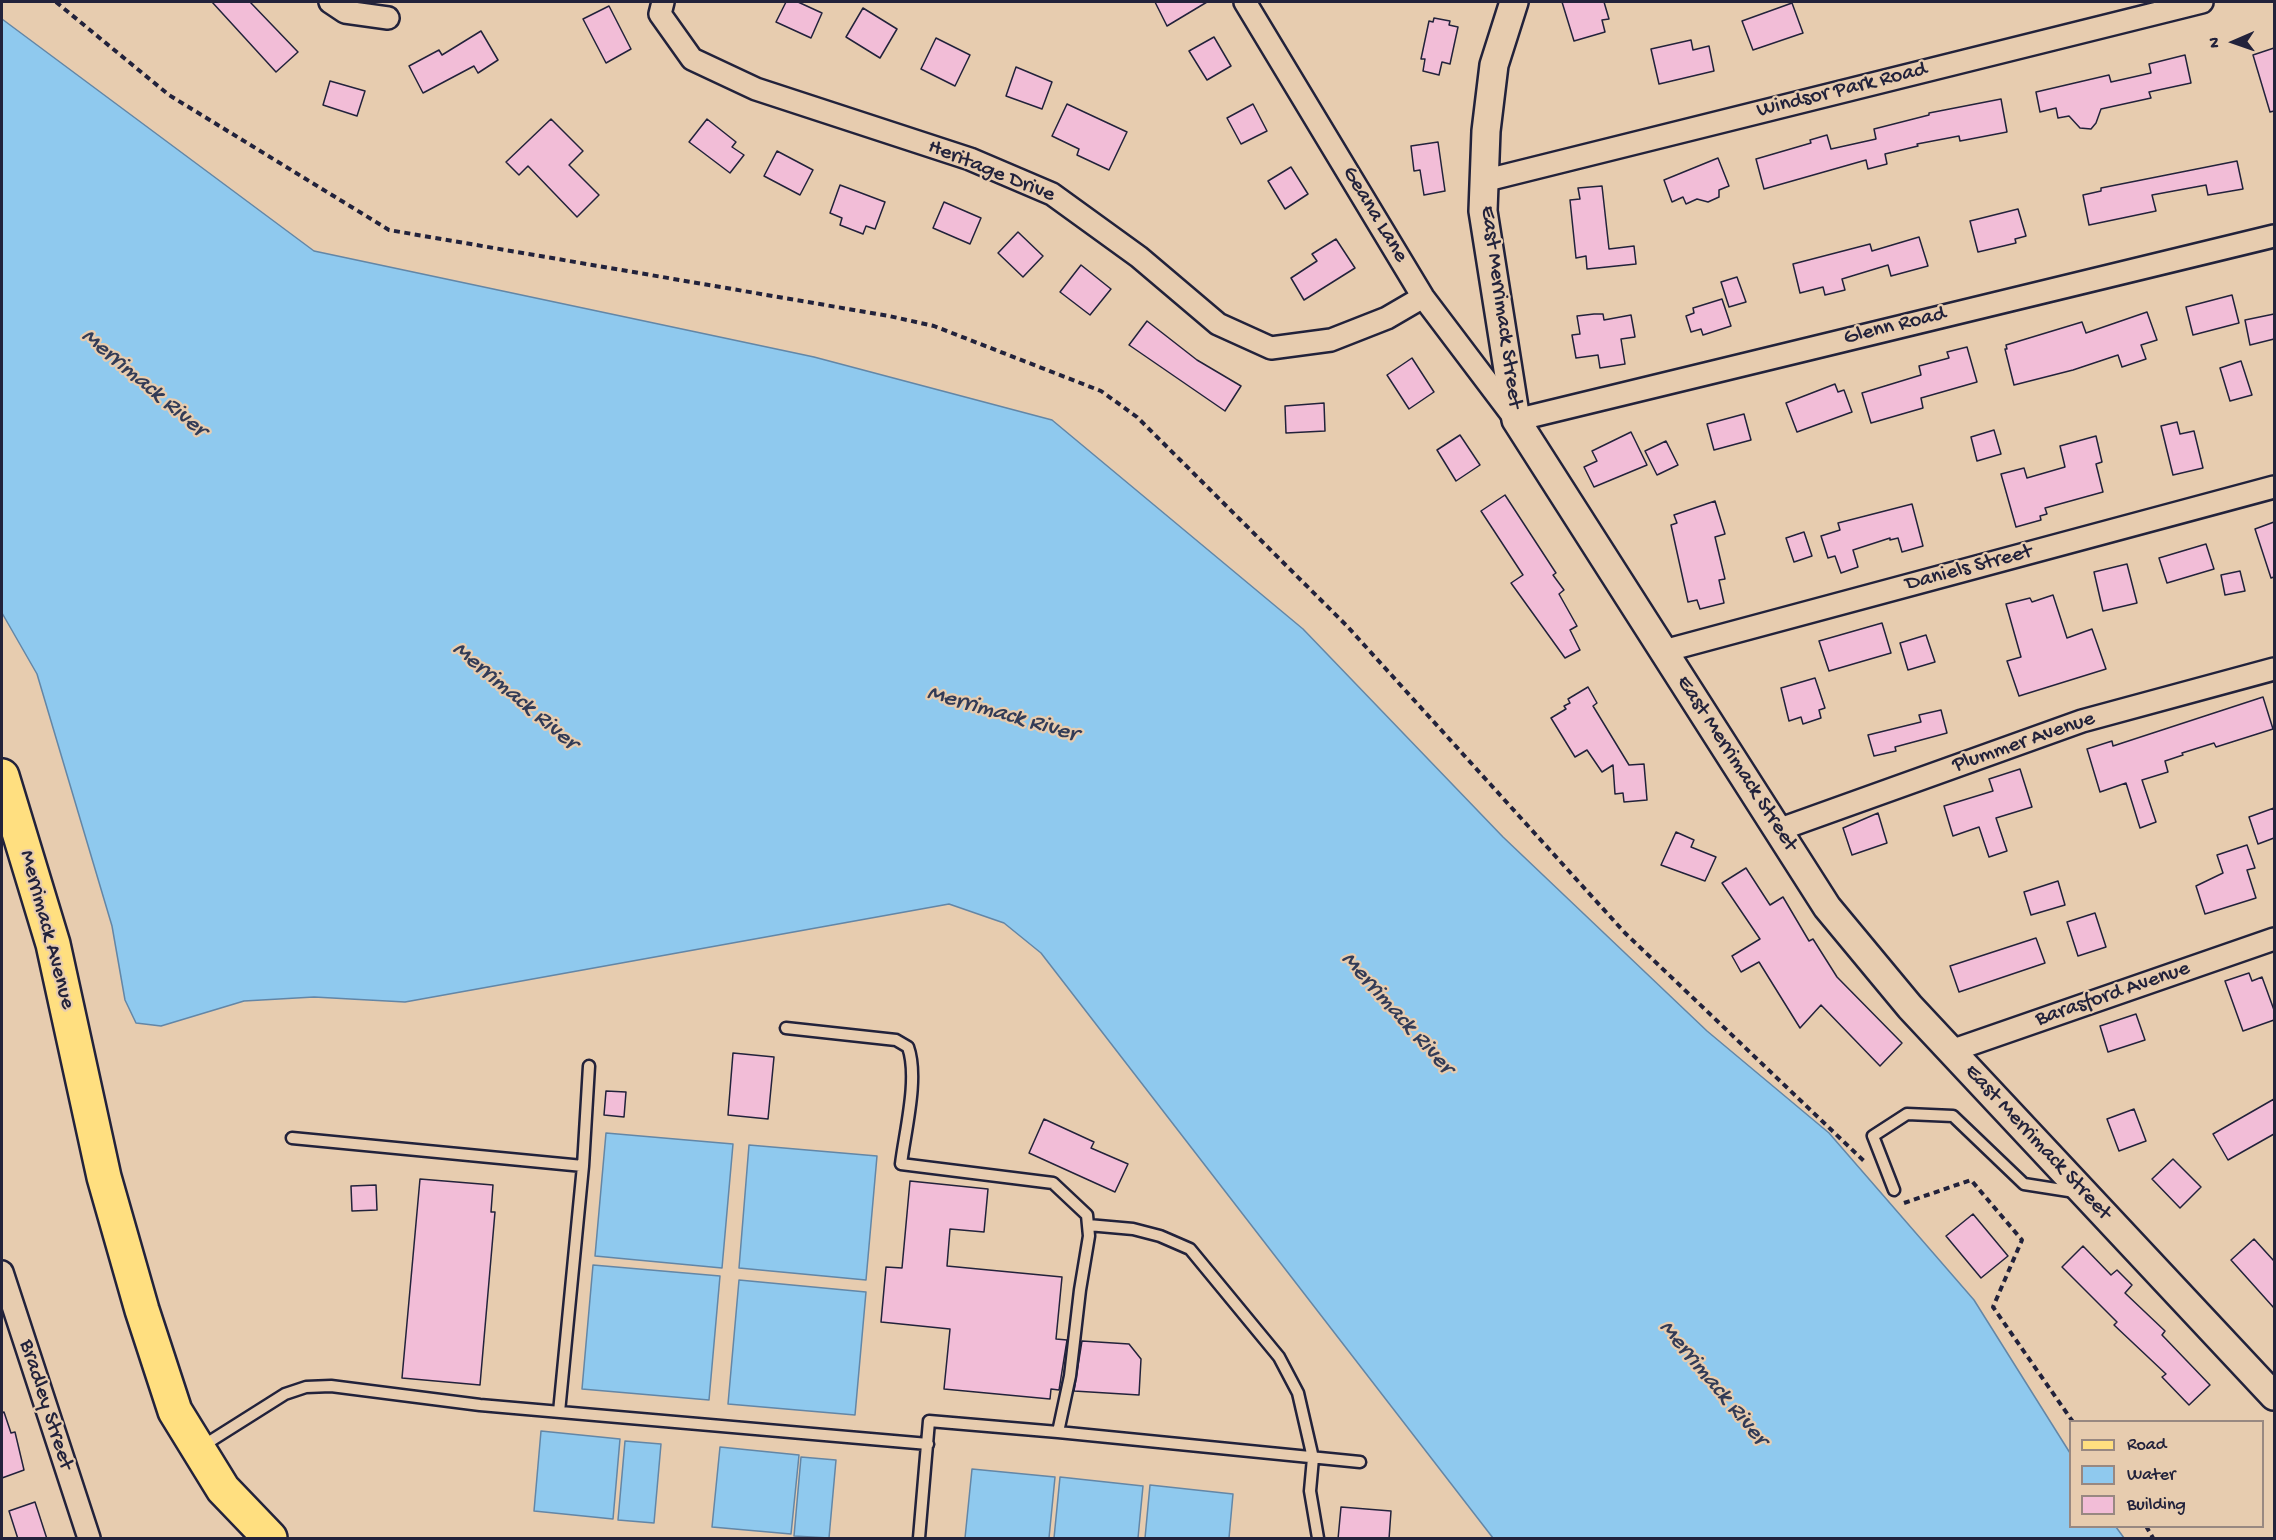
<!DOCTYPE html>
<html>
<head>
<meta charset="utf-8">
<style>
	body { margin:0 }
	#map { position:relative; width:2276px; height:1540px; overflow:hidden; background:#e7ccaf; font-family:"Gochi Hand",sans-serif }
	canvas { display:block }
	.frame { position:absolute; inset:0; border:3px solid #22223b; pointer-events:none }
	.legend { position:absolute; left:2069px; top:1420px; width:195px; height:108px; box-sizing:border-box; background:#e7ccaf; border:2px solid #988881; margin:0; padding:8px 10px; list-style:none; font-size:18px; color:#22223b }
	.legend li { display:flex; align-items:center; gap:12px; height:30px }
	.legend b { width:30px; border:2px solid #988881 }
	.north { position:absolute; left:2204px; top:12px; width:60px; height:60px; -webkit-text-stroke:4px #e7ccaf; paint-order:stroke; rotate:268deg; font-size:16px; font-weight:700; line-height:24px; text-align:center; color:#22223b }
	.north::after { content:''; display:block; margin:auto; width:21px; height:27px; background:#22223b; clip-path:polygon(50% 0,100% 100%,50% 72%,0 100%) }
</style>
</head>
<body>
<div id="map">
<canvas width="2276" height="1540"></canvas>
<div class="frame"></div>
<ul class="legend">
<li><b style="height:8px;background:#ffdf80"></b>Road</li>
<li><b style="height:16px;background:#8fc9ee"></b>Water</li>
<li><b style="height:16px;background:#f2bdd7"></b>Building</li>
</ul>
<div class="north">N</div>
</div>
<script>
const ctx = document.querySelector('canvas').getContext('2d');
ctx.lineJoin = 'round';
function fillPath(path, color) {
  ctx.fillStyle = color;
  ctx.fill(path, 'evenodd');
}
function strokePath(path, color, width, dash) {
  ctx.strokeStyle = color;
  ctx.lineWidth = width;
  ctx.lineCap = dash ? 'butt' : 'round';
  ctx.setLineDash(dash || []);
  ctx.stroke(path);
}
function drawText(font, color, halo, rows, align = 'center') {
  ctx.font = font + ' "Gochi Hand",sans-serif';
  ctx.lineWidth = 4.5;
  ctx.setLineDash([]);
  ctx.textBaseline = 'middle';
  ctx.strokeStyle = halo;
  ctx.fillStyle = color;
  for (const [text, x, y, turn = 0] of rows) {
    ctx.save();
    ctx.translate(x, y);
    ctx.rotate((+turn || 0) * Math.PI / 180);
    ctx.textAlign = isNaN(turn) ? turn : align;
    if (halo) ctx.strokeText(text, 0, 0);
    ctx.fillText(text, 0, 0);
    ctx.restore();
  }
}
const water = new Path2D(`
	M 2,19 L 314,251 L 814,357 L 1052,420 L 1303,629 L 1503,837 L 1707,1031 L 1829,1133 L 1974,1300 L 2070,1453 L 2070,1526 L 2116,1527 L 2124,1538 L 1493,1538 L 1041,953 L 1004,923 L 949,904 L 405,1002 L 314,997 L 244,1001 L 161,1026 L 136,1023 L 125,1000 L 112,926 L 37,674 L 2,613 Z
	M 606,1133 L 733,1144 L 722,1268 L 595,1256 Z
	M 749,1145 L 877,1156 L 866,1280 L 739,1268 Z
	M 593,1265 L 720,1276 L 709,1400 L 582,1389 Z
	M 739,1280 L 866,1292 L 855,1415 L 728,1404 Z
	M 541,1431 L 620,1439 L 613,1519 L 534,1511 Z
	M 625,1441 L 661,1444 L 654,1523 L 618,1520 Z
	M 720,1447 L 799,1455 L 791,1534 L 712,1527 Z
	M 801,1457 L 836,1460 L 829,1538 L 794,1536 Z
	M 972,1469 L 1055,1477 L 1049,1538 L 965,1538 Z
	M 1060,1477 L 1143,1486 L 1138,1538 L 1054,1538 Z
	M 1150,1485 L 1233,1494 L 1229,1538 L 1145,1538 Z`);
fillPath(water, '#8fc9ee');
strokePath(water, '#6386a6', 1.5);
const building = new Path2D(`
	M 212,2 L 250,2 L 298,52 L 276,72 Z
	M 786,2 L 798,2 L 822,13 L 811,38 L 776,22 Z
	M 1155,2 L 1207,2 L 1167,26 Z
	M 1562,2 L 1604,2 L 1609,19 L 1602,20 L 1605,32 L 1574,41 Z
	M 1792,3 L 1803,33 L 1753,50 L 1742,21 Z
	M 609,6 L 631,49 L 606,63 L 583,19 Z
	M 863,8 L 897,29 L 880,58 L 846,37 Z
	M 1434,18 L 1450,21 L 1449,25 L 1458,27 L 1450,64 L 1442,62 L 1439,75 L 1423,71 L 1425,59 L 1421,59 L 1429,21 L 1433,22 Z
	M 481,31 L 498,60 L 478,73 L 474,66 L 423,93 L 409,66 L 439,50 L 442,55 Z
	M 1214,37 L 1231,66 L 1207,80 L 1189,51 Z
	M 936,38 L 970,55 L 955,86 L 921,69 Z
	M 1691,40 L 1693,50 L 1709,46 L 1714,71 L 1659,84 L 1651,49 Z
	M 2274,48 L 2274,111 L 2270,112 L 2253,55 Z
	M 2185,55 L 2191,83 L 2149,92 L 2151,98 L 2101,109 L 2096,123 L 2091,129 L 2080,128 L 2069,116 L 2058,118 L 2056,108 L 2040,112 L 2036,92 L 2109,75 L 2111,82 L 2151,73 L 2149,64 Z
	M 1016,67 L 1052,82 L 1042,109 L 1006,96 Z
	M 330,81 L 365,91 L 357,116 L 323,105 Z
	M 2001,99 L 2007,132 L 1960,141 L 1959,136 L 1917,144 L 1918,146 L 1885,154 L 1887,164 L 1868,169 L 1866,160 L 1764,189 L 1756,159 L 1811,143 L 1810,140 L 1827,135 L 1831,149 L 1876,139 L 1874,129 L 1929,115 L 1929,113 Z
	M 1067,104 L 1127,132 L 1109,170 L 1077,155 L 1079,149 L 1052,136 Z
	M 1253,104 L 1267,131 L 1241,144 L 1227,118 Z
	M 551,119 L 583,151 L 569,165 L 599,195 L 577,217 L 528,166 L 519,175 L 506,162 Z
	M 707,119 L 736,142 L 732,147 L 744,155 L 730,173 L 689,142 Z
	M 1438,142 L 1445,191 L 1424,195 L 1420,170 L 1414,171 L 1411,146 Z
	M 777,151 L 813,170 L 800,195 L 764,176 Z
	M 1718,158 L 1729,186 L 1719,190 L 1719,197 L 1708,202 L 1697,199 L 1686,204 L 1683,197 L 1672,202 L 1664,180 Z
	M 2237,161 L 2243,189 L 2208,195 L 2206,185 L 2152,195 L 2156,211 L 2089,225 L 2083,195 L 2101,191 L 2101,188 Z
	M 1291,167 L 1308,194 L 1285,209 L 1268,181 Z
	M 840,185 L 885,202 L 875,229 L 866,226 L 863,234 L 840,225 L 842,218 L 830,213 Z
	M 1602,186 L 1609,249 L 1634,246 L 1636,264 L 1587,269 L 1586,256 L 1576,258 L 1570,200 L 1580,199 L 1578,188 Z
	M 944,202 L 981,218 L 970,244 L 933,228 Z
	M 2018,209 L 2026,236 L 2015,239 L 2016,243 L 1978,252 L 1970,221 Z
	M 1018,232 L 1043,256 L 1023,277 L 998,253 Z
	M 1919,237 L 1928,266 L 1891,276 L 1888,265 L 1842,279 L 1845,290 L 1825,295 L 1823,287 L 1800,293 L 1793,264 L 1870,244 L 1872,251 Z
	M 1336,239 L 1355,268 L 1304,300 L 1291,278 L 1317,261 L 1312,254 Z
	M 1081,265 L 1111,289 L 1090,315 L 1060,292 Z
	M 1737,277 L 1746,302 L 1729,307 L 1721,282 Z
	M 2232,295 L 2239,323 L 2193,335 L 2186,307 Z
	M 1722,299 L 1731,326 L 1703,335 L 1701,329 L 1691,332 L 1686,316 L 1694,313 L 1693,308 Z
	M 2147,312 L 2157,340 L 2141,345 L 2146,359 L 2122,367 L 2118,355 L 2073,370 L 2014,385 L 2005,349 L 2007,349 L 2006,345 L 2082,322 L 2086,333 Z
	M 1594,314 L 1603,314 L 1604,320 L 1631,315 L 1635,337 L 1621,339 L 1625,364 L 1600,368 L 1598,355 L 1576,358 L 1572,335 L 1580,334 L 1577,316 Z
	M 2274,314 L 2274,339 L 2250,345 L 2245,320 Z
	M 1147,321 L 1197,360 L 1241,386 L 1225,411 L 1129,345 Z
	M 1967,347 L 1977,382 L 1921,398 L 1923,408 L 1871,423 L 1862,393 L 1921,375 L 1919,366 L 1949,358 L 1947,352 Z
	M 1412,358 L 1434,392 L 1409,409 L 1387,375 Z
	M 2241,361 L 2252,395 L 2230,401 L 2220,368 Z
	M 1835,384 L 1838,392 L 1844,390 L 1852,412 L 1797,432 L 1786,403 Z
	M 1324,403 L 1325,431 L 1286,433 L 1285,406 Z
	M 1744,414 L 1751,440 L 1714,450 L 1707,424 Z
	M 2177,422 L 2180,434 L 2194,431 L 2203,468 L 2173,475 L 2161,426 Z
	M 1994,430 L 2001,454 L 1977,461 L 1971,437 Z
	M 1631,432 L 1647,465 L 1594,487 L 1584,467 L 1597,461 L 1592,451 Z
	M 1460,435 L 1480,465 L 1456,481 L 1437,450 Z
	M 2096,436 L 2102,462 L 2096,464 L 2103,492 L 2045,508 L 2047,514 L 2040,516 L 2041,520 L 2016,527 L 2001,474 L 2024,468 L 2027,478 L 2065,467 L 2060,446 Z
	M 1666,441 L 1678,465 L 1657,475 L 1645,451 Z
	M 1505,495 L 1556,573 L 1553,575 L 1564,590 L 1559,594 L 1577,626 L 1570,630 L 1580,650 L 1565,658 L 1511,583 L 1523,575 L 1481,511 Z
	M 1715,501 L 1725,534 L 1715,537 L 1725,579 L 1719,580 L 1724,603 L 1700,609 L 1697,600 L 1688,602 L 1671,525 L 1677,523 L 1674,515 Z
	M 1912,504 L 1923,546 L 1902,552 L 1898,538 L 1890,540 L 1890,538 L 1853,550 L 1858,567 L 1841,573 L 1835,556 L 1828,558 L 1821,536 L 1840,530 L 1838,523 Z
	M 2274,522 L 2274,577 L 2271,578 L 2255,529 Z
	M 1804,532 L 1812,556 L 1794,562 L 1786,538 Z
	M 2206,544 L 2214,569 L 2167,583 L 2159,558 Z
	M 2127,564 L 2137,603 L 2103,611 L 2094,572 Z
	M 2240,571 L 2245,591 L 2225,595 L 2221,575 Z
	M 2053,595 L 2067,638 L 2092,629 L 2106,669 L 2019,696 L 2007,661 L 2021,657 L 2006,604 L 2030,598 L 2032,602 Z
	M 1882,623 L 1891,653 L 1829,671 L 1819,641 Z
	M 1926,635 L 1935,662 L 1908,670 L 1900,643 Z
	M 1815,678 L 1825,708 L 1819,710 L 1821,718 L 1803,724 L 1801,717 L 1789,721 L 1781,688 Z
	M 1588,687 L 1597,703 L 1593,706 L 1629,765 L 1644,764 L 1647,800 L 1624,802 L 1623,793 L 1615,794 L 1613,765 L 1602,772 L 1587,750 L 1575,757 L 1551,718 L 1566,709 L 1564,706 L 1570,703 L 1568,699 Z
	M 2263,697 L 2273,729 L 2216,747 L 2214,743 L 2182,753 L 2183,755 L 2165,761 L 2168,772 L 2142,780 L 2156,822 L 2140,828 L 2126,783 L 2100,792 L 2087,749 L 2112,741 L 2113,746 Z
	M 1941,710 L 1947,733 L 1895,747 L 1896,751 L 1874,756 L 1868,735 L 1921,722 L 1919,715 Z
	M 2020,769 L 2032,807 L 1996,818 L 2007,851 L 1989,857 L 1979,827 L 1953,836 L 1944,806 L 1993,791 L 1989,779 Z
	M 2274,808 L 2274,838 L 2258,844 L 2249,817 Z
	M 1878,813 L 1887,843 L 1852,855 L 1843,828 Z
	M 1676,832 L 1694,840 L 1691,847 L 1716,857 L 1705,881 L 1661,865 Z
	M 2247,845 L 2255,868 L 2247,870 L 2256,898 L 2205,914 L 2196,886 L 2223,873 L 2217,855 Z
	M 1746,868 L 1770,905 L 1783,897 L 1809,941 L 1813,939 L 1837,977 L 1902,1043 L 1880,1066 L 1821,1005 L 1800,1028 L 1759,962 L 1741,972 L 1732,956 L 1760,939 L 1722,883 Z
	M 2058,881 L 2065,905 L 2031,915 L 2024,892 Z
	M 2095,913 L 2106,947 L 2078,956 L 2067,922 Z
	M 2036,938 L 2045,963 L 1959,992 L 1950,966 Z
	M 2249,973 L 2252,981 L 2262,977 L 2274,1010 L 2274,1020 L 2243,1031 L 2225,981 Z
	M 2136,1014 L 2145,1040 L 2108,1052 L 2100,1026 Z
	M 733,1053 L 774,1057 L 768,1119 L 728,1115 Z
	M 606,1091 L 626,1092 L 624,1117 L 604,1115 Z
	M 2274,1099 L 2274,1134 L 2228,1160 L 2213,1134 Z
	M 2134,1109 L 2146,1141 L 2119,1151 L 2107,1119 Z
	M 1044,1119 L 1094,1142 L 1091,1148 L 1128,1164 L 1115,1192 L 1029,1153 Z
	M 2173,1159 L 2201,1187 L 2180,1208 L 2152,1179 Z
	M 420,1179 L 493,1185 L 491,1212 L 495,1212 L 480,1385 L 402,1378 Z
	M 910,1181 L 988,1189 L 984,1232 L 950,1229 L 947,1266 L 1062,1277 L 1056,1339 L 1067,1340 L 1059,1390 L 1051,1389 L 1050,1399 L 944,1389 L 950,1329 L 881,1322 L 886,1267 L 902,1268 Z
	M 376,1185 L 377,1210 L 352,1211 L 351,1186 Z
	M 1973,1214 L 2008,1256 L 1981,1278 L 1946,1236 Z
	M 2254,1239 L 2274,1261 L 2274,1308 L 2231,1260 Z
	M 2083,1246 L 2111,1275 L 2117,1270 L 2132,1285 L 2125,1293 L 2165,1331 L 2162,1335 L 2210,1385 L 2189,1405 L 2162,1377 L 2166,1374 L 2114,1325 L 2117,1322 L 2062,1267 Z
	M 1082,1341 L 1129,1344 L 1141,1359 L 1139,1395 L 1074,1391 Z
	M 4,1412 L 11,1433 L 15,1432 L 24,1470 L 2,1478 L 2,1413 Z
	M 35,1502 L 47,1539 L 18,1539 L 9,1511 Z
	M 1341,1507 L 1391,1511 L 1389,1539 L 1338,1539 Z`);
fillPath(building, '#f2bdd7');
strokePath(building, '#22223b', 1.5);
const service = new Path2D(`
	M 786,1028 L 896,1040 L 908,1047 C 919,1078 905,1131 901,1164 L 1053,1183 L 1087,1215 L 1089,1236 L 1080,1290 L 1070,1376 L 1058,1432 L 929,1421 L 919,1538
	M 292,1138 L 583,1166
	M 1894,1190 L 1873,1136 L 1907,1114 L 1953,1116 L 2024,1184 L 2075,1192
	M 1088,1225 L 1133,1229 L 1160,1236 L 1190,1249 L 1279,1357 L 1298,1393 L 1313,1458 L 1310,1491 L 1318,1538
	M 559,1412 L 583,1166 L 589,1066
	M 1058,1432 L 1360,1462
	M 201,1447 L 285,1394 L 306,1387 L 331,1386 L 480,1405 L 928,1444`);
const minor = new Path2D(`
	M 330,2 L 345,12 L 388,18
	M 663,2 L 660,14 L 692,59 L 756,89 L 970,159 L 1052,194 L 1139,257 L 1218,324 L 1271,348 L 1331,340 L 1387,318 L 1423,297
	M 1245,2 L 1423,297 L 1516,420 L 2274,236
	M 1483,181 L 2202,2
	M 1664,651 L 2274,487
	M 1778,830 L 2082,721 L 2274,669
	M 1951,1051 L 2274,939
	M 2,1272 L 89,1538`);
const tertiary = new Path2D(`
	M 1514,2 L 1494,65 L 1486,131 L 1483,211 L 1516,420 L 1827,907 L 1910,1007 L 2274,1396`);
const primary = new Path2D(`
	M 2,776 L 53,944 L 104,1177 L 142,1310 L 175,1411 L 223,1489 L 270,1538`);
strokePath(service, '#22223b', 15);
strokePath(minor, '#22223b', 26);
strokePath(tertiary, '#22223b', 32);
strokePath(primary, '#22223b', 38);
strokePath(new Path2D(`
	M 56,2 L 169,95 L 389,230 L 889,316 L 934,326 L 1101,391 L 1137,417 L 1347,626 L 1625,933 L 1864,1161
	M 1904,1203 L 1971,1180 L 2022,1240 L 1993,1307 L 2073,1422
	M 2146,1526 L 2153,1538`), '#22223b', 4, [6, 4.5]);
strokePath(service, '#e7ccaf', 10);
strokePath(minor, '#e7ccaf', 21);
strokePath(tertiary, '#e7ccaf', 27);
strokePath(primary, '#ffdf80', 33);
drawText('22px', '#22223b', '#e7ccaf', [
	["Windsor Park Road",1842,91,-14],
	["Heritage Drive",991,172,22],
	["Geana Lane",1374,215,59],
	["East Merrimack Street",1500,307,82],
	["Glenn Road",1895,327,-14],
	["Daniels Street",1969,569,-15],
	["Plummer Avenue",2024,743,-19],
	["East Merrimack Street",1736,764,57],
	["Merrimack Avenue",46,930,75],
	["Barasford Avenue",2113,995,-19],
	["East Merrimack Street",2037,1143,47],
	["Bradley Street",45,1405,72]
]);
drawText('italic 24px', '#323b56', '#e7ccaf', [
	["Merrimack River",143,384,40],
	["Merrimack River",514,697,40],
	["Merrimack River",1002,715,16],
	["Merrimack River",1396,1014,48],
	["Merrimack River",1712,1384,50]
]);
</script>
</body>
</html>
